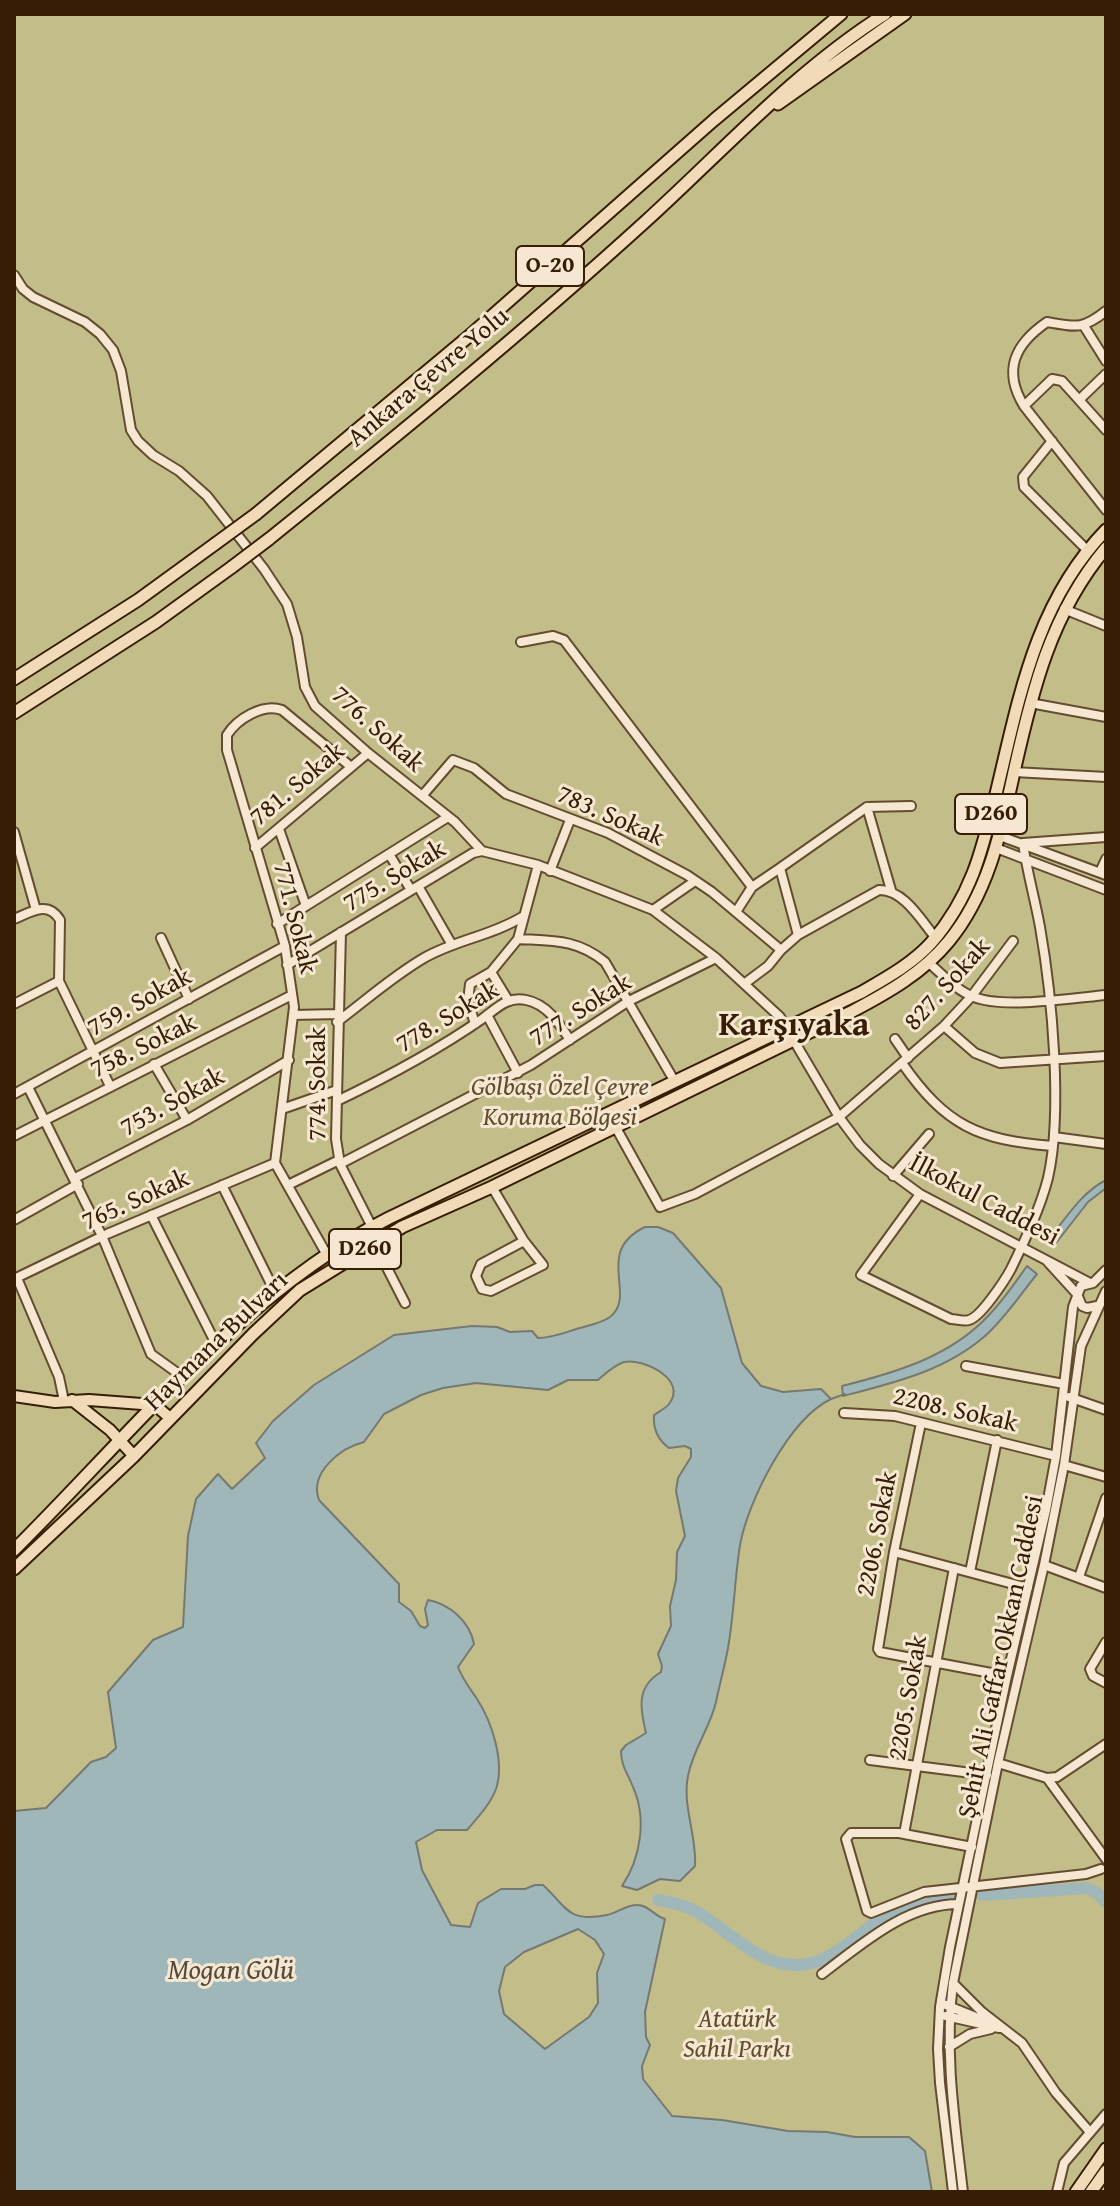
<!DOCTYPE html>
<html>
<head>
<meta charset="utf-8">
<style>
	body { margin:0 }
	#map { position:relative; width:1120px; height:2206px; overflow:hidden; background:#f0dab8; font-family:"Gentium Book Plus",serif }
	canvas { display:block }
	.frame { position:absolute; inset:0; border:16px solid #361d03; pointer-events:none }
</style>
</head>
<body>
<div id="map">
<canvas width="1120" height="2206"></canvas>
<div class="frame"></div>
</div>
<script>
const ctx = document.querySelector('canvas').getContext('2d');
ctx.lineJoin = 'round';
function fillPath(path, color) {
  ctx.fillStyle = color;
  ctx.fill(path, 'evenodd');
}
function strokePath(path, color, width, dash) {
  ctx.strokeStyle = color;
  ctx.lineWidth = width;
  ctx.lineCap = dash ? 'butt' : 'round';
  ctx.setLineDash(dash || []);
  ctx.stroke(path);
}
function drawText(font, color, halo, rows, align = 'center') {
  ctx.font = font + ' "Gentium Book Plus",serif';
  ctx.lineWidth = 6;
  ctx.setLineDash([]);
  ctx.textBaseline = 'middle';
  ctx.strokeStyle = halo;
  ctx.fillStyle = color;
  for (const [text, x, y, turn = 0] of rows) {
    ctx.save();
    ctx.translate(x, y);
    ctx.rotate((+turn || 0) * Math.PI / 180);
    ctx.textAlign = isNaN(turn) ? turn : align;
    if (halo) ctx.strokeText(text, 0, 0);
    ctx.fillText(text, 0, 0);
    ctx.restore();
  }
}
fillPath(new Path2D(`
	M 14,14 L 1106,14 L 1106,2192 L 14,2192 Z`), '#c2bd89');
const water = new Path2D(`
	M 1106,1180 L 1106,1188 L 1088,1202 L 1056,1243 L 1049,1239 C 1067,1217 1081,1193 1106,1180 Z
	M 645,1227 L 658,1227 L 673,1233 L 721,1288 L 742,1363 L 761,1386 L 783,1392 L 821,1389 L 831,1399 C 789,1419 748,1501 740,1545 C 735,1577 734,1610 729,1642 C 726,1662 720,1682 716,1702 C 710,1728 693,1749 688,1776 C 682,1806 697,1836 695,1866 L 680,1881 L 660,1879 L 637,1890 L 622,1886 C 641,1858 647,1818 633,1787 C 628,1774 621,1766 621,1751 L 626,1745 L 646,1733 C 640,1708 636,1687 661,1672 L 662,1666 L 658,1654 L 671,1626 L 670,1606 L 676,1580 L 677,1552 L 685,1536 L 676,1491 L 678,1478 L 691,1457 L 691,1449 L 685,1446 L 669,1448 C 658,1440 653,1428 654,1415 C 658,1412 666,1408 669,1404 C 688,1380 644,1358 624,1362 C 614,1365 606,1373 598,1380 L 568,1380 L 548,1390 L 476,1383 L 443,1388 L 421,1395 L 384,1414 L 364,1442 C 340,1448 309,1473 319,1500 L 399,1584 L 399,1602 L 411,1611 L 420,1626 L 425,1628 L 428,1625 L 425,1609 L 428,1600 C 450,1604 470,1622 474,1644 L 458,1667 C 463,1680 469,1687 477,1699 C 492,1722 505,1762 496,1789 C 490,1805 477,1818 467,1830 L 437,1830 L 416,1842 L 422,1870 L 451,1925 L 470,1927 L 478,1903 L 501,1889 L 525,1889 L 535,1885 L 543,1885 C 567,1907 567,1923 607,1915 C 617,1913 626,1905 637,1905 C 649,1905 654,1916 665,1919 L 645,2012 L 646,2037 L 650,2045 L 642,2066 L 643,2079 L 672,2116 L 722,2120 L 788,2131 L 827,2132 L 855,2137 L 909,2137 L 925,2151 L 932,2192 L 14,2192 L 14,1811 L 46,1808 L 91,1762 L 106,1757 L 116,1748 L 108,1692 L 153,1640 L 183,1627 L 188,1536 L 196,1499 L 218,1474 L 232,1489 L 265,1458 L 256,1443 L 273,1421 L 314,1385 L 394,1335 L 472,1326 L 497,1327 L 510,1332 L 532,1331 L 538,1338 C 553,1338 566,1332 580,1328 C 590,1325 602,1323 610,1317 C 638,1295 593,1252 645,1227 ZM 578,1929 L 595,1940 L 604,1954 L 597,1973 L 598,2003 L 589,2017 L 545,2049 L 504,2014 L 499,1991 L 505,1967 L 524,1952 Z
	M 1027,1266 L 1037,1274 C 1020,1295 1005,1318 985,1336 C 945,1371 893,1383 843,1396 L 842,1386 C 894,1373 950,1357 988,1316 C 1003,1301 1015,1283 1027,1266 Z`);
fillPath(water, '#a0b7ba');
strokePath(water, '#767971', 2);
strokePath(new Path2D(`
	M 831,1399 L 845,1394`), '#767971', 2);
strokePath(new Path2D(`
	M 982,1895 L 1087,1888 L 1097,1893 L 1106,1902
	M 658,1900 C 672,1903 686,1905 699,1913 C 728,1931 758,1964 794,1965 C 830,1967 860,1931 889,1913 C 908,1901 931,1896 953,1896`), '#a0b7ba', 12);
const minor = new Path2D(`
	M 14,275 L 23,289 L 33,297 L 85,322 L 100,334 L 113,350 L 121,371 L 131,430 L 138,441 L 153,455 L 179,471 L 207,496 L 264,569 L 287,604 L 297,637 L 305,687 L 315,706 L 368,753 L 455,822 L 482,851 L 538,865 L 653,910 L 716,958 L 780,1017 L 839,1117 L 860,1145 L 879,1164 L 920,1194 L 1090,1283
	M 1084,326 L 1106,361
	M 1080,399 L 1106,374
	M 1024,406 C 1002,370 1015,344 1047,322 C 1076,327 1082,330 1106,311
	M 1106,430 L 1062,381 L 1052,379 L 1024,406 L 1106,510
	M 1052,441 L 1023,477 L 1024,487 L 1087,550
	M 1064,609 L 1106,626
	M 521,642 L 553,636 L 564,640 L 752,887
	M 1030,703 L 1106,717
	M 1014,772 L 1106,777
	M 422,796 L 453,760 L 474,768 L 506,794 L 608,833 L 687,875 L 712,892 L 781,950
	M 867,807 L 911,806
	M 279,829 L 306,906
	M 14,832 L 36,910
	M 1000,836 L 1106,875
	M 255,848 L 368,753
	M 996,848 L 1106,890
	M 389,854 L 411,890
	M 550,871 L 570,820
	M 1100,872 L 1106,859
	M 418,886 L 452,945
	M 653,910 L 695,881
	M 736,912 L 752,887 L 780,868
	M 14,919 C 31,912 48,900 60,920 L 59,981 L 110,1086
	M 277,924 L 448,817
	M 341,932 L 336,1139 L 340,1164 L 372,1227
	M 798,935 L 780,868 L 867,807 L 891,890
	M 161,938 L 189,999
	M 518,939 C 553,941 577,939 605,962 L 675,1082
	M 929,963 C 942,974 957,991 974,997 C 1003,1009 1073,998 1106,995
	M 287,965 L 473,853 L 482,851
	M 744,984 L 768,966 L 781,950 L 798,935 L 879,890 C 903,889 921,920 935,937
	M 508,1000 L 491,972 L 518,939 L 538,865
	M 14,1004 L 59,981
	M 293,1015 L 338,1014
	M 487,1015 L 518,1073
	M 337,1022 C 365,1001 393,976 424,958 C 455,940 491,936 522,917
	M 475,1024 L 468,1001 L 470,984 L 491,972
	M 944,1026 L 975,1053 L 1000,1063 L 1106,1056
	M 895,1039 L 908,1058
	M 902,1063 C 946,1126 978,1140 1053,1146
	M 154,1064 L 187,1120
	M 28,1087 L 102,1236 L 151,1354 L 183,1377
	M 14,1094 L 285,946
	M 337,1101 C 387,1077 436,1051 482,1019 C 496,1009 507,996 526,1000 C 547,1004 559,1023 570,1040
	M 282,1109 L 337,1090
	M 615,1126 L 660,1207 L 695,1194 L 839,1117 L 944,1026 L 971,997 L 1013,941
	M 14,1136 L 292,995
	M 1054,1137 L 1106,1144
	M 340,1164 L 531,1065 L 629,1001 L 716,958
	M 893,1176 L 929,1134
	M 75,1178 L 187,1120 L 289,1060
	M 222,1185 L 275,1292
	M 288,1185 L 339,1160
	M 492,1187 L 524,1241 L 543,1265 L 491,1291 L 482,1289 L 476,1276 L 481,1264 L 524,1241
	M 920,1194 L 861,1275 L 951,1319 C 957,1319 964,1322 969,1320 C 981,1317 1005,1280 1011,1269 C 1025,1240 1040,1209 1048,1178 C 1063,1112 1052,995 1040,927 C 1035,899 1027,872 1023,843 L 1106,837
	M 151,1215 L 217,1346
	M 14,1220 L 78,1184
	M 371,1245 L 384,1262 L 405,1303
	M 327,1255 L 275,1163 L 294,1007 L 285,946 L 227,750 L 227,735 C 237,719 263,703 282,710 L 350,766
	M 1047,1261 L 1077,1294 L 1082,1306 L 1087,1308 L 1097,1306
	M 17,1278 L 59,1377 L 64,1401
	M 14,1279 L 107,1234 L 275,1163
	M 966,1366 L 1064,1384
	M 1069,1397 L 1106,1410
	M 844,1413 L 895,1416 L 1056,1456
	M 921,1423 L 894,1552 L 878,1649 L 880,1652 L 1007,1676
	M 1064,1465 L 1106,1477
	M 894,1552 L 1028,1588
	M 1044,1565 L 1106,1588
	M 970,1572 L 997,1440
	M 1079,1577 L 1106,1498
	M 1106,1642 L 1090,1669 L 1093,1676 L 1106,1683
	M 870,1760 L 987,1775
	M 998,1763 L 1047,1778 L 1106,1859
	M 1047,1778 L 1057,1777 L 1106,1744
	M 904,1834 L 954,1568
	M 972,1847 L 899,1833 L 851,1833 L 846,1839 L 867,1911 L 871,1913 L 924,1892 L 1086,1874 L 1101,1869
	M 822,1974 C 862,1944 906,1904 959,1904
	M 953,1983 L 982,2012 L 1022,2043 L 1056,2093 L 1089,2131
	M 946,2005 L 988,2022
	M 946,2016 L 999,2028
	M 949,2047 L 970,2034 L 991,2029
	M 953,2192 L 940,2083 L 938,2049 L 940,2007 L 950,1947 L 1007,1676 L 1046,1510 L 1056,1456 L 1073,1307 L 1081,1286 L 1093,1283 L 1106,1270
	M 963,2192 C 955,2122 944,2053 953,1983 L 998,1763 L 1044,1565 L 1064,1465 L 1081,1346 L 1106,1291
	M 1057,2192 L 1064,2163 L 1106,2114`);
const major = new Path2D(`
	M 14,1396 L 55,1402 L 89,1400 L 155,1405 L 170,1418
	M 72,1400 L 110,1430 L 134,1456`);
const highway = new Path2D(`
	M 778,104 L 905,14
	M 256,514 L 468,337 L 714,120 L 841,14
	M 269,539 C 397,436 525,331 646,221 C 724,150 795,71 885,14
	M 14,679 L 138,600 L 215,544
	M 14,713 L 156,622 L 232,567
	M 14,1550 C 129,1436 243,1292 389,1218 L 862,992 C 886,978 912,964 931,943 C 971,897 982,851 996,794 C 1019,699 1035,603 1106,530
	M 14,1569 L 134,1456 L 253,1334 L 300,1290 L 402,1227 L 492,1187 L 851,1012 C 887,993 923,973 949,941 C 989,892 1001,831 1014,772 C 1032,691 1051,613 1106,548
	M 1076,2192 L 1106,2149
	M 1091,2192 L 1106,2171`);
strokePath(minor, '#644c30', 12);
strokePath(major, '#361d03', 14);
strokePath(highway, '#361d03', 15);
strokePath(minor, '#f5e7d1', 8);
strokePath(major, '#f0dab8', 10);
strokePath(highway, '#f0dab8', 11);
const highwayBridge = new Path2D(`
	M 215,544 L 256,514
	M 232,567 L 269,539`);
strokePath(highwayBridge, '#361d03', 15, []);
strokePath(highwayBridge, '#f0dab8', 11);
for (const [x, y, w] of [
	[550,266,68],
	[991,814,72],
	[365,1249,72]
]) {
  const box = new Path2D();
  box.roundRect(x - w / 2, y - 20, w, 40, 6);
  ctx.fillStyle = '#f5e7d1';
  ctx.fill(box);
  strokePath(box, '#361d03', 2);
}
drawText('bold 24px', '#361d03', null, [
	["O-20",550,266],
	["D260",991,814],
	["D260",365,1249]
]);
drawText('26px', '#361d03', '#f5e7d1', [
	["Ankara Çevre Yolu",429,378,-40],
	["776. Sokak",377,730,42],
	["781. Sokak",298,785,-40],
	["783. Sokak",610,817,24],
	["775. Sokak",395,877,-31],
	["771. Sokak",294,918,76],
	["827. Sokak",948,985,-48],
	["759. Sokak",140,1003,-29],
	["777. Sokak",581,1011,-32],
	["778. Sokak",448,1018,-31],
	["758. Sokak",144,1047,-26],
	["774. Sokak",318,1084,-90],
	["753. Sokak",173,1103,-29],
	["765. Sokak",136,1201,-24],
	["İlkokul Caddesi",984,1201,28],
	["Haymana Bulvarı",217,1342,-44],
	["2208. Sokak",955,1411,13],
	["2206. Sokak",878,1534,-79],
	["Şehit Ali Gaffar Okkan Caddesi",1002,1657,-78],
	["2205. Sokak",909,1698,-80]
]);
drawText('italic 26px', '#604d2b', '#f5e7d1', [
	["Gölbaşı Özel Çevre",560,1088],
	["Koruma Bölgesi",560,1118],
	["Atatürk",737,2020],
	["Sahil Parkı",737,2050]
]);
drawText('italic 28px', '#564b3a', '#f5e7d1', [
	["Mogan Gölü",231,1972]
]);
drawText('bold 34px', '#361d03', '#f5e7d1', [
	["Karşıyaka",794,1026]
]);
</script>
</body>
</html>
